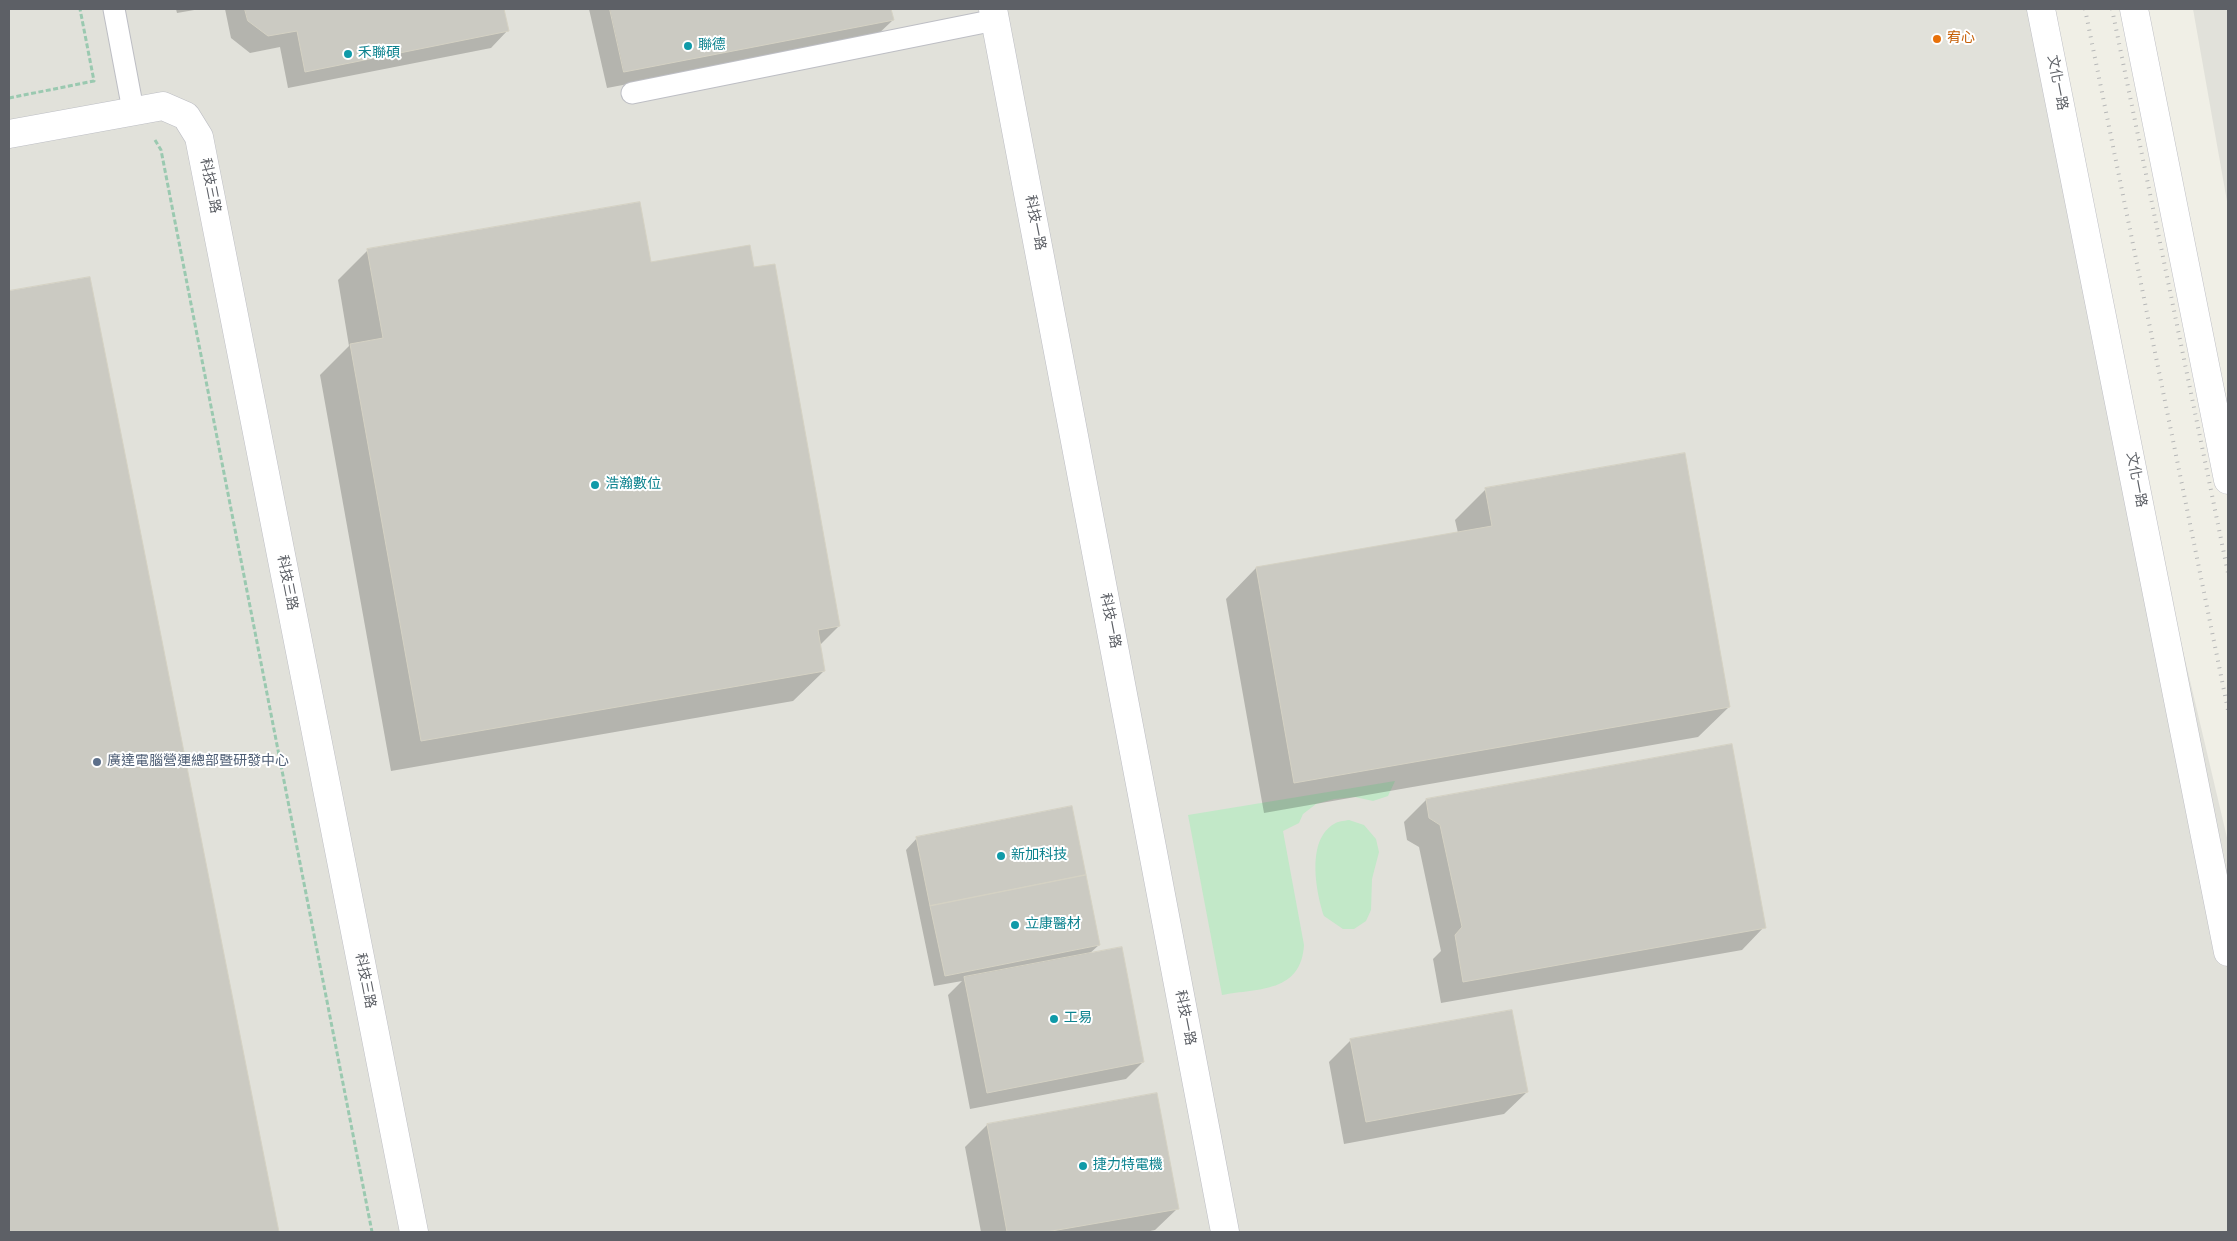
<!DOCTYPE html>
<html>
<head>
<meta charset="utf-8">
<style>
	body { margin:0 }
	#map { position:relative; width:2237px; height:1241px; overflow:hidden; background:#f0efe6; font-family:Overpass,sans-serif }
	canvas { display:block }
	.frame { position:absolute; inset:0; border:10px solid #5d6066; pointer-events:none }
</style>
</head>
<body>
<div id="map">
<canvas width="2237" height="1241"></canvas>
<div class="frame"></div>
</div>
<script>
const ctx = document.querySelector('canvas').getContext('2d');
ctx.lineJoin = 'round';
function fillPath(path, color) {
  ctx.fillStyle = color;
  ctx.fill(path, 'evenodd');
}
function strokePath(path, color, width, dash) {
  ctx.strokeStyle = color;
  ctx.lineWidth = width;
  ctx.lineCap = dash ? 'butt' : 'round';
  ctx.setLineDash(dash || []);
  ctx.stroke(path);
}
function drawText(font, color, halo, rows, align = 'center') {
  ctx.font = font + ' Overpass,"Noto Sans TC",sans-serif';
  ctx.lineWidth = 4;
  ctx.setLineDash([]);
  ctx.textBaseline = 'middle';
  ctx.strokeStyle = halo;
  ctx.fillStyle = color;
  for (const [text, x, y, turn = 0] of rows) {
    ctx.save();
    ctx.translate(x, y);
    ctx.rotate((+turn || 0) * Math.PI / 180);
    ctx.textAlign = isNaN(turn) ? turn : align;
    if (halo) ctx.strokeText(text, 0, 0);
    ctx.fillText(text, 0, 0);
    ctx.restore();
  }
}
fillPath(new Path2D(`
	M 9,9 L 2032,9 L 2228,842 L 2228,1232 L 9,1232 Z
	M 2193,9 L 2228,9 L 2228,207 Z`), '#e1e1da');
fillPath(new Path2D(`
	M 1395,781 L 1388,796 L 1373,801 L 1355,797 L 1334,799 L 1316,804 L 1303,814 L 1299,823 L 1283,831 L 1304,945 C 1301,993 1259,988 1222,995 L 1188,815 Z
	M 1349,820 L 1364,825 L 1376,839 L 1379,852 L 1372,879 L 1371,910 L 1366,921 L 1354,929 L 1343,929 L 1324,916 C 1316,892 1306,840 1334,824 C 1338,821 1344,821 1349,820 Z`), '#c2e8c8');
fillPath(new Path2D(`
	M 176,9 L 200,9 L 177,13 Z
	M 225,9 L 503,9 L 508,30 L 491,48 L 288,88 L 280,47 L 250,53 L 231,38 Z
	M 589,9 L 890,9 L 893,20 L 875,37 L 607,88 Z
	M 368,250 L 650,264 L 839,626 L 820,645 L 824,671 L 793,701 L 391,771 L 320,375 L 349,346 L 338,280 Z
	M 89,278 L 278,1232 L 9,1232 L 9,292 Z
	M 1486,489 L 1729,707 L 1698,737 L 1264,813 L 1226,599 L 1256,568 L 1458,533 L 1455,520 Z
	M 1426,800 L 1764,927 L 1742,950 L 1441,1003 L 1433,959 L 1441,951 L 1419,847 L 1407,840 L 1404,822 Z
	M 917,838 L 1099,945 L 1089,954 L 1143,1062 L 1126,1079 L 970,1109 L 948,995 L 962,981 L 934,986 L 906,850 Z
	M 1351,1040 L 1527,1092 L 1504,1114 L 1344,1144 L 1329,1062 Z
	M 1156,1094 L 1178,1208 L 1155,1230 L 1145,1232 L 981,1232 L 965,1147 L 987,1125 Z`), '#0003');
const building = new Path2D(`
	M 245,9 L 504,9 L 509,31 L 305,72 L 297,31 L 268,36 L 248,21 Z
	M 610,9 L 891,9 L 894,20 L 624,72 Z
	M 640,202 L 651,262 L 750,245 L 754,267 L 775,264 L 840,626 L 818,630 L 825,671 L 421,741 L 350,344 L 383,338 L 367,249 Z
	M 90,277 L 279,1232 L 9,1232 L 9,291 Z
	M 1685,453 L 1730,707 L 1294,783 L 1256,567 L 1492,526 L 1485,488 Z
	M 1732,744 L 1766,928 L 1463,982 L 1455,935 L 1462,927 L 1440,825 L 1429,818 L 1426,799 Z
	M 1072,806 L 1086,875 L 930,906 L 916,837 Z
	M 1086,875 L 1100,945 L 945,976 L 930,906 Z
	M 1122,947 L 1144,1062 L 987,1093 L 964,977 Z
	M 1512,1010 L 1528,1092 L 1366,1122 L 1350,1039 Z
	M 1157,1093 L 1179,1209 L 1046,1232 L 1007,1232 L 987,1124 Z`);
fillPath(building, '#cbcac2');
strokePath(building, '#d5d2c4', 1);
const service = new Path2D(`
	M 114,9 L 133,110
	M 632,93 L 995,20`);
const minor = new Path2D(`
	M 993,9 L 1225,1232
	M 9,134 L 163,106 L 186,116 L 199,137 L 414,1232`);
const tertiary = new Path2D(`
	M 2041,9 L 2228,952
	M 2134,9 L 2228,480`);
strokePath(service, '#bdbec4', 23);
strokePath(minor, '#bdbec4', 29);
strokePath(tertiary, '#bdbec4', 29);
strokePath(new Path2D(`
	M 9,98 L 94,81 L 80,9
	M 155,140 L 161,150 L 372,1232`), '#9ac9b0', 3, [5, 2.5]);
strokePath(service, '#fff', 21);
strokePath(minor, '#fff', 28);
strokePath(tertiary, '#fff', 28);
strokePath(new Path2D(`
	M 2085,9 L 2228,710
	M 2112,9 L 2228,573`), '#b6b7b7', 4, [1, 6]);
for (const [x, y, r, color] of [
	[1937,39,5,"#e8710a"],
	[688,46,5,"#0f9aa8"],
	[348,54,5,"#0f9aa8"],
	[595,485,5,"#0f9aa8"],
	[97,762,5,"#5c6f8a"],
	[1001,856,5,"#0f9aa8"],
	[1015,925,5,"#0f9aa8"],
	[1054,1019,5,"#0f9aa8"],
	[1083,1166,5,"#0f9aa8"]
]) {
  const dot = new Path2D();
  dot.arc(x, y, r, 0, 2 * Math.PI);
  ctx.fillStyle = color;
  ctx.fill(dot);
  strokePath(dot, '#fff', 2);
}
drawText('14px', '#c56008', '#fff', [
	["宥心",1947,39]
], 'left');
drawText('14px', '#0d838f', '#fff', [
	["聯德",698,46],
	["禾聯碩",358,54],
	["浩瀚數位",605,485],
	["新加科技",1011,856],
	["立康醫材",1025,925],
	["工易",1064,1019],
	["捷力特電機",1093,1166]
], 'left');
drawText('14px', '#5d6066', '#fff', [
	["文化一路",2056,83,79],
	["科技三路",209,186,79],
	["科技一路",1034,223,79],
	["文化一路",2135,480,79],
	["科技三路",286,583,79],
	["科技一路",1109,621,79],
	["科技三路",364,981,79],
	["科技一路",1184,1018,79]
]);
drawText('14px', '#4e5e75', '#fff', [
	["廣達電腦營運總部暨研發中心",107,762]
], 'left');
</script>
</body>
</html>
